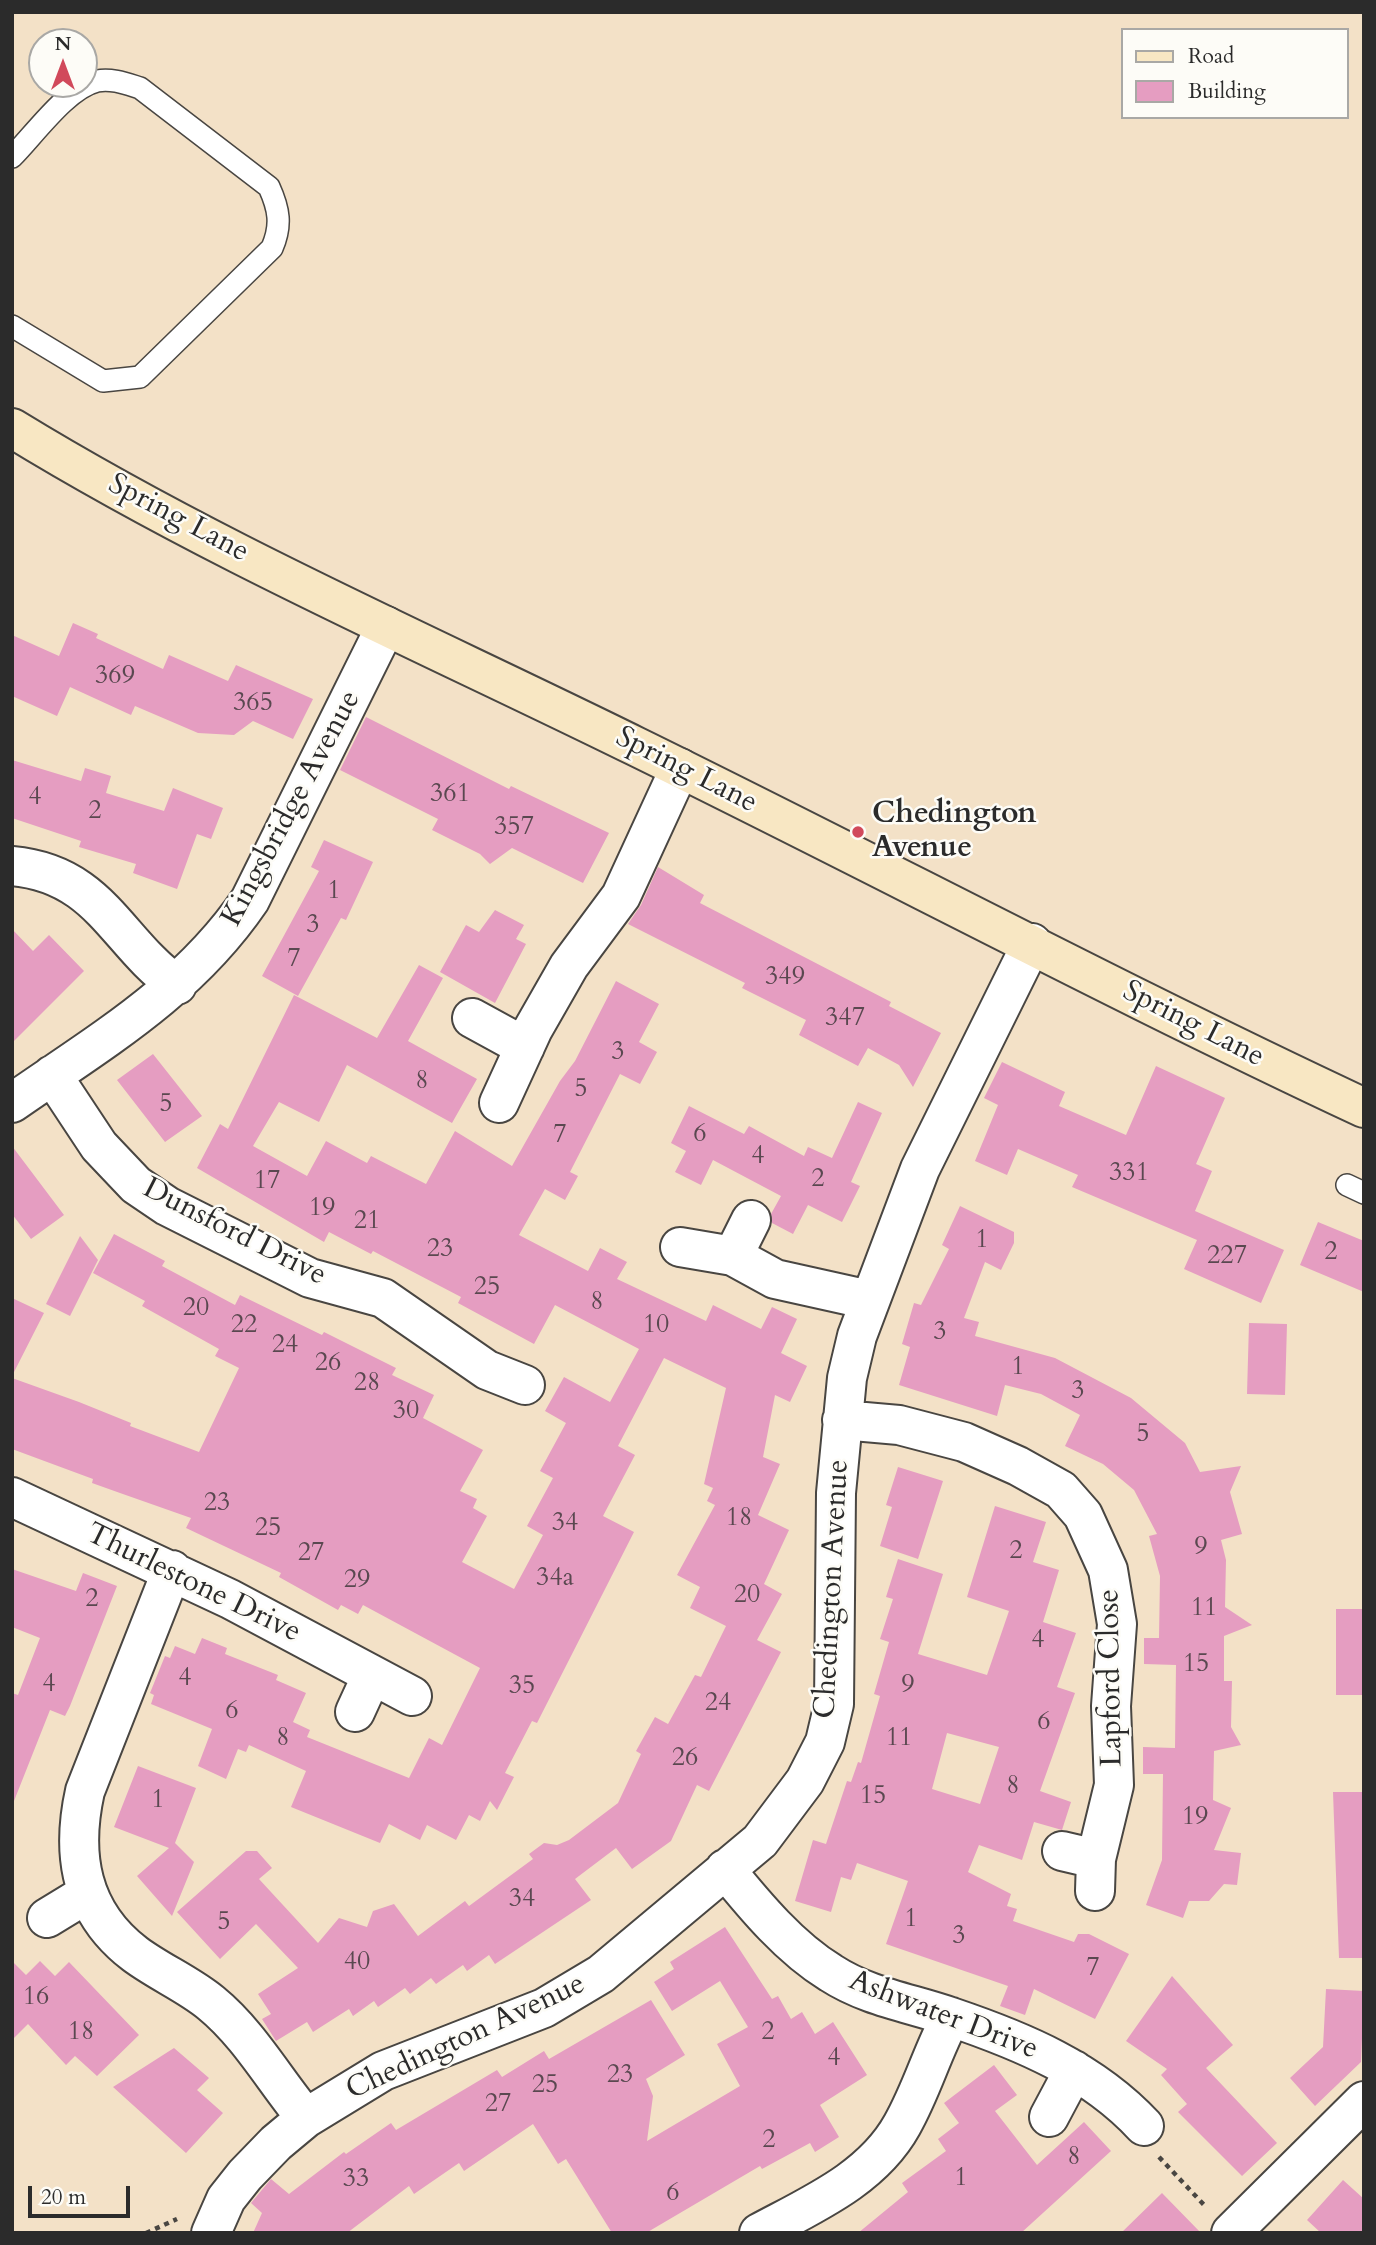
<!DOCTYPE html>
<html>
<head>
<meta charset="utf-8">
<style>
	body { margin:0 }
	#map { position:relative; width:1376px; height:2245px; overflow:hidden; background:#f3e1c7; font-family:Cardo,serif }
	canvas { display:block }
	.frame { position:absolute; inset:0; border:14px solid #2b2b2b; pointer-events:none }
	.legend { position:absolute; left:1121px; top:28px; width:228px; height:91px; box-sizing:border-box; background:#fdfcf7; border:2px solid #a9a8a5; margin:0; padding:9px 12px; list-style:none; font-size:21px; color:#2b2b2b }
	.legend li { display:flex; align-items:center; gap:14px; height:35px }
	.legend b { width:35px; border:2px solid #a9a8a5 }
	.north { position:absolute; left:28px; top:28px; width:70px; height:70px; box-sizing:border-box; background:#fdfcf7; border:2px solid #a9a8a5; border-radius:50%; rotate:0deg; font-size:19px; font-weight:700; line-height:28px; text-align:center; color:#2b2b2b }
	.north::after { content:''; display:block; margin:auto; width:24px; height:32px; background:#d1495b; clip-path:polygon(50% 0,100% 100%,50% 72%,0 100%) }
	.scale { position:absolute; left:28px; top:2186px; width:102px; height:32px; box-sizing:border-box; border:4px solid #2b2b2b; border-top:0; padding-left:9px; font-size:21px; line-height:24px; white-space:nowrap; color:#2b2b2b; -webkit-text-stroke:5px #fdfcf7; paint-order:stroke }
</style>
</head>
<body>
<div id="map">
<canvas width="1376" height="2245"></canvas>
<div class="frame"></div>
<ul class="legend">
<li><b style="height:9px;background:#f8e7c3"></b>Road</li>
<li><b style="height:19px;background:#e59dc1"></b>Building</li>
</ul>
<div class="north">N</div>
<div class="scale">20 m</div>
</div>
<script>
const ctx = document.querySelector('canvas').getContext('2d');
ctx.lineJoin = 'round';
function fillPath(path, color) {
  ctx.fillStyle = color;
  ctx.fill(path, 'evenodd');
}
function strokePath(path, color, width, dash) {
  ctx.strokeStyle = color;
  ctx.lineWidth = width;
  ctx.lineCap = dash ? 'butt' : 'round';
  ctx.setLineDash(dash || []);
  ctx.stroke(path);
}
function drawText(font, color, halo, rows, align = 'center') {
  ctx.font = font + ' Cardo,serif';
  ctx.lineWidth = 5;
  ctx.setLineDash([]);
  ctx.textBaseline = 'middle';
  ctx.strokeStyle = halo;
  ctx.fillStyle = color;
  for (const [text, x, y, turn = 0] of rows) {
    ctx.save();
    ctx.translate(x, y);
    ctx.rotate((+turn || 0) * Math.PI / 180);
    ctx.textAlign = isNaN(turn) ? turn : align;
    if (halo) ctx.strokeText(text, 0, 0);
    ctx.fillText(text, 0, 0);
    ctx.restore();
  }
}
fillPath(new Path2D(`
	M 73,623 L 98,634 L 96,638 L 163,669 L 169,655 L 228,681 L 236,665 L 313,699 L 293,739 L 253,721 L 234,735 L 198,733 L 135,706 L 131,715 L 70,687 L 57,716 L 12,696 L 12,635 L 59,656 Z
	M 366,717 L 509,789 L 511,786 L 609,833 L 583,883 L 512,848 L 490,864 L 480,854 L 432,830 L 438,819 L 340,770 Z
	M 12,760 L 81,781 L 85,768 L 111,776 L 106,793 L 164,811 L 173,788 L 223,808 L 211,839 L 197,834 L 177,889 L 133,873 L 136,864 L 79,847 L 81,841 L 12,818 Z
	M 324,840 L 373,862 L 346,920 L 341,918 L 298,996 L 262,976 L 319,871 L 311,867 Z
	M 658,867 L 704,895 L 700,903 L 891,1002 L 889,1006 L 941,1033 L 913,1087 L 899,1065 L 868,1048 L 858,1066 L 799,1035 L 806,1020 L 742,988 L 745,983 L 628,924 L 641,905 Z
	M 495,910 L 524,925 L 516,939 L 526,944 L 495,1003 L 440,972 L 466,925 L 479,932 Z
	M 12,929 L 33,951 L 49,935 L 84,971 L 12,1043 Z
	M 419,965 L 443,978 L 408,1041 L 477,1079 L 452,1123 L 347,1065 L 319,1122 L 279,1102 L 253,1146 L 307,1176 L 326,1141 L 367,1163 L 371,1156 L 426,1184 L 455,1131 L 512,1166 L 560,1081 L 575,1061 L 616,981 L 659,1004 L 639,1042 L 657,1052 L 640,1084 L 620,1074 L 570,1172 L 578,1176 L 565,1200 L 545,1189 L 519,1235 L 588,1271 L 600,1248 L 627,1262 L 617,1279 L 706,1321 L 713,1305 L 761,1329 L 772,1307 L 797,1319 L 781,1353 L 807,1366 L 790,1402 L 775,1395 L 763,1457 L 780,1464 L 758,1515 L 789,1530 L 764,1584 L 782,1594 L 757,1640 L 781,1652 L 709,1791 L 697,1785 L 671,1841 L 632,1869 L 616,1848 L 575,1879 L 591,1900 L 495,1964 L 489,1955 L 467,1971 L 463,1965 L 436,1984 L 431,1978 L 410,1994 L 405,1988 L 378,2007 L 374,2001 L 353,2016 L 349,2009 L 313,2032 L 307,2022 L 276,2041 L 262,2019 L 271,2014 L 258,1994 L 298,1968 L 256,1924 L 220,1959 L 177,1912 L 246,1851 L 257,1851 L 272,1868 L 259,1879 L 318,1943 L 339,1918 L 367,1927 L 373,1911 L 394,1904 L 418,1936 L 465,1901 L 469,1906 L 533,1859 L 529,1854 L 544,1843 L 557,1845 L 569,1840 L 618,1803 L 641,1754 L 636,1751 L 655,1717 L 668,1724 L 695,1675 L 701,1677 L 726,1626 L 690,1608 L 700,1587 L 677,1575 L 715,1505 L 707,1501 L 713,1488 L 704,1484 L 726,1388 L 664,1358 L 618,1446 L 635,1455 L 603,1516 L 634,1532 L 537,1723 L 532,1721 L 505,1773 L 514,1777 L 497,1810 L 490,1801 L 480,1821 L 469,1815 L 456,1840 L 427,1825 L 420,1840 L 389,1824 L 380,1843 L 291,1807 L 306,1771 L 249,1745 L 246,1752 L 238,1749 L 226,1779 L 198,1766 L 212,1729 L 151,1704 L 154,1695 L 150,1693 L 165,1656 L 170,1658 L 175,1646 L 195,1654 L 202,1638 L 227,1648 L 225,1654 L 278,1675 L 276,1680 L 306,1693 L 293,1722 L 310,1730 L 307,1737 L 409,1778 L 429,1738 L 442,1745 L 480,1668 L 363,1605 L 358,1614 L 341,1605 L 338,1610 L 279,1577 L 281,1573 L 186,1528 L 191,1518 L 120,1493 L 92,1483 L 93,1479 L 12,1449 L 12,1378 L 79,1402 L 131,1423 L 130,1426 L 199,1452 L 239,1368 L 215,1356 L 219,1349 L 142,1306 L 145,1301 L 93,1273 L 114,1234 L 165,1261 L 162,1266 L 235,1305 L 240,1295 L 322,1335 L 324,1332 L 396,1368 L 392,1375 L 434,1395 L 423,1418 L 483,1450 L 460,1491 L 477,1499 L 473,1508 L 487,1516 L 462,1562 L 514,1589 L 543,1535 L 527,1526 L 553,1478 L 540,1471 L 566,1423 L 545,1411 L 564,1377 L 610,1402 L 639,1349 L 555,1305 L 534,1344 L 458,1303 L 461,1297 L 373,1251 L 371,1254 L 329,1232 L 324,1242 L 197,1168 L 220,1124 L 228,1129 L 294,995 L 377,1038 Z
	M 153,1054 L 202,1116 L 165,1142 L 117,1080 Z
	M 1002,1062 L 1065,1092 L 1059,1106 L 1126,1135 L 1156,1066 L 1225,1098 L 1196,1164 L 1212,1171 L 1195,1211 L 1284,1250 L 1261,1303 L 1184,1269 L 1197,1240 L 1072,1187 L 1078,1175 L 1018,1149 L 1007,1175 L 975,1161 L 998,1105 L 984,1098 Z
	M 858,1102 L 882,1113 L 851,1182 L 860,1186 L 842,1222 L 808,1205 L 793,1234 L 772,1223 L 771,1214 L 781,1196 L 713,1160 L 701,1185 L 675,1172 L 686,1151 L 671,1143 L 689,1106 L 744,1134 L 749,1126 L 804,1156 L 808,1147 L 832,1158 Z
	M 12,1146 L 64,1215 L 31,1239 L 12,1214 Z
	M 960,1206 L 1014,1232 L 1014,1243 L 1001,1270 L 985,1262 L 964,1318 L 979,1322 L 975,1336 L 1055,1358 L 1131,1398 L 1185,1443 L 1200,1472 L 1241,1466 L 1230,1492 L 1242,1534 L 1221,1540 L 1226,1560 L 1225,1607 L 1252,1625 L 1224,1636 L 1224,1681 L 1232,1681 L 1231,1727 L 1241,1745 L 1214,1751 L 1213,1800 L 1231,1808 L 1214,1850 L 1241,1853 L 1237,1885 L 1224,1884 L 1209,1901 L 1189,1901 L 1183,1918 L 1146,1905 L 1162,1860 L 1163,1774 L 1143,1774 L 1143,1747 L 1175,1748 L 1176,1665 L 1144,1664 L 1144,1638 L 1159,1638 L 1160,1576 L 1149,1536 L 1157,1534 L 1134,1490 L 1103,1464 L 1065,1446 L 1080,1415 L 1041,1394 L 1005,1385 L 997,1416 L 899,1385 L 910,1347 L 902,1344 L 914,1303 L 921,1305 L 949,1249 L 942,1245 Z
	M 1318,1222 L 1364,1241 L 1364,1292 L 1300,1265 Z
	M 80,1236 L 98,1260 L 70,1316 L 46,1304 Z
	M 12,1298 L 44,1313 L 12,1376 Z
	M 1249,1323 L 1287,1324 L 1285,1395 L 1247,1394 Z
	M 898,1467 L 943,1481 L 918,1559 L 880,1546 L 892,1507 L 886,1505 Z
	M 995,1506 L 1046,1522 L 1033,1562 L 1059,1570 L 1043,1622 L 1076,1633 L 1057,1687 L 1075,1693 L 1040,1791 L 1071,1802 L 1062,1830 L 1034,1822 L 1022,1860 L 979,1845 L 968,1872 L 1011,1894 L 1007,1906 L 1017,1909 L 1013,1921 L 1074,1942 L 1078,1934 L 1089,1934 L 1129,1954 L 1095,2019 L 1034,1989 L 1025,2015 L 1000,2006 L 1008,1986 L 886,1944 L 908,1881 L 857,1863 L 851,1880 L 841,1877 L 831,1912 L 795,1901 L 813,1840 L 826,1844 L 847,1781 L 851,1782 L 858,1762 L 861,1763 L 880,1696 L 874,1694 L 889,1642 L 880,1639 L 893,1599 L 886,1597 L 898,1559 L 943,1574 L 918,1654 L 987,1675 L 1009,1611 L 967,1597 ZM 947,1733 L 999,1747 L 980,1804 L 932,1789 Z
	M 12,1569 L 76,1591 L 83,1573 L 117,1586 L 70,1706 L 65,1716 L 50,1710 L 14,1801 L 12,1693 L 18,1695 L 40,1638 L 12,1627 Z
	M 1336,1609 L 1364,1609 L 1364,1695 L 1336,1695 Z
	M 138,1766 L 196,1788 L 175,1843 L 194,1862 L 172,1916 L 137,1876 L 169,1848 L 114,1827 Z
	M 1333,1792 L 1364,1792 L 1364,1958 L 1339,1958 Z
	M 725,1927 L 772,1999 L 778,1996 L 791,2019 L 802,2012 L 815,2034 L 833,2022 L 867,2075 L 820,2105 L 839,2137 L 815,2152 L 810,2143 L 762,2169 L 760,2166 L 646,2233 L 612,2233 L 566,2159 L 558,2164 L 533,2124 L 464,2171 L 459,2163 L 414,2194 L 409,2186 L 347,2233 L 253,2233 L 262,2213 L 251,2203 L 271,2179 L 289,2194 L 344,2152 L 346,2154 L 391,2123 L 396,2130 L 497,2070 L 502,2077 L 544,2051 L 549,2059 L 651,2000 L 685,2055 L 646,2079 L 653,2096 L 647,2141 L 740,2086 L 717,2044 L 748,2027 L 720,1981 L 672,2011 L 654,1982 L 674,1969 L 670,1962 Z
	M 12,1961 L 26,1975 L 40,1961 L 55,1976 L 69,1962 L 139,2035 L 97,2076 L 75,2056 L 66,2065 L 28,2024 L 12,2040 Z
	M 1172,1976 L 1233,2045 L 1206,2068 L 1277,2143 L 1242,2176 L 1178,2112 L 1187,2104 L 1161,2075 L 1167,2069 L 1126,2041 Z
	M 1326,1989 L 1364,1991 L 1361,2062 L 1315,2106 L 1290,2078 L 1323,2047 Z
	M 174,2048 L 209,2078 L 197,2090 L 223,2113 L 186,2153 L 113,2087 Z
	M 994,2065 L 1017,2095 L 995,2111 L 1037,2165 L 1084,2122 L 1111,2151 L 1021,2233 L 858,2233 L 908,2192 L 902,2183 L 946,2151 L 938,2139 L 959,2123 L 944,2103 Z
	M 1343,2180 L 1364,2199 L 1364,2233 L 1321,2233 L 1307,2220 Z
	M 1162,2193 L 1201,2233 L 1121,2233 Z`), '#e59dc1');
const lane = new Path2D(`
	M 12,157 C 34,135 67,88 97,81 C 112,78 127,84 140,88 L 269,187 C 279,209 282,225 272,248 L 140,377 L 103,381 L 12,326
	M 1347,1185 L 1364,1193`);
const street = new Path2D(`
	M 12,866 C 101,874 116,942 177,985
	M 472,1018 L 525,1047
	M 52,1075 L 99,1146 L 136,1185 L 167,1206 L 310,1278 L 383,1298 L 487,1370 L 525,1385
	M 12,1103 C 101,1041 188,991 250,900 L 386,626
	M 499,1103 L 533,1029 L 569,966 L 621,896 L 680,768
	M 680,1247 L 733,1256 L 775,1279 L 856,1297 L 868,1304
	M 733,1256 L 751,1220
	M 842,1420 L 899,1425 L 964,1442 L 1018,1466 L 1061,1490 L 1083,1515 L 1108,1570 L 1117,1624 L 1111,1706 L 1114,1785 L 1096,1859 L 1095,1891
	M 12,1497 L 230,1599 L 412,1696
	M 172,1570 L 85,1791 C 71,1854 80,1912 135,1954 C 159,1972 188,1984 211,2003 C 249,2034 275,2081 306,2118
	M 355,1712 L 372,1675
	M 1062,1851 L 1096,1859
	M 725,1869 C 755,1906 790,1948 831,1973 C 868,1997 911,2003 951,2017 C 1022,2041 1092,2070 1144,2126
	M 47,1918 L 88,1893
	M 1049,2117 L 1074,2070
	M 211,2233 L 226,2199 L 245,2175 L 276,2143 L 306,2118 L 383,2071 L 544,2008 L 601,1974 L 760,1841 L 805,1781 L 825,1742 L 834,1704 L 836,1493 L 847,1378 L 857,1336 L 920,1169 L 1032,943
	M 759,2233 C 811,2205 872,2179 902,2125 C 922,2090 932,2052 951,2017
	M 1231,2233 L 1364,2101`);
const secondary = new Path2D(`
	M 12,428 C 211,550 426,643 635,746 C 878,865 1118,993 1364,1108`);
strokePath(lane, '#494642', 24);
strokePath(street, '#494642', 42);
strokePath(secondary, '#494642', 42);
strokePath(new Path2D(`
	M 1159,2157 L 1206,2207
	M 146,2233 L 177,2219`), '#494642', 4.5, [5, 5]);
strokePath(lane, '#fff', 21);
strokePath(street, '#fff', 38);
strokePath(secondary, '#f8e7c3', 38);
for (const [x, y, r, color] of [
	[858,832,7,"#d1495b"]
]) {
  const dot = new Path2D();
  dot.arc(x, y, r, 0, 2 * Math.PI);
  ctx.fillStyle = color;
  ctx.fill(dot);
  strokePath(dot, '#fdfcf7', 2.5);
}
drawText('26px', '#5a4850', null, [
	["369",115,677],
	["365",253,704],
	["361",450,795],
	["4",35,798],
	["2",95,812],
	["357",514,828],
	["1",334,892],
	["3",313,926],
	["7",294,960],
	["349",785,978],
	["347",845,1019],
	["3",618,1053],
	["8",422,1082],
	["5",581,1090],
	["5",166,1105],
	["6",700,1135],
	["7",560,1136],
	["4",758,1157],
	["331",1129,1174],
	["2",818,1180],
	["17",267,1182],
	["19",322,1209],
	["21",367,1222],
	["1",982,1241],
	["23",440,1250],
	["2",1331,1253],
	["227",1227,1257],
	["25",487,1288],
	["8",597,1303],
	["20",196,1309],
	["22",244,1326],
	["10",656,1326],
	["3",940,1333],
	["24",285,1346],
	["26",328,1364],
	["1",1018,1368],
	["28",367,1384],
	["3",1078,1392],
	["30",406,1412],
	["5",1143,1435],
	["23",217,1504],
	["18",739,1519],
	["34",565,1524],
	["25",268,1529],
	["9",1201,1548],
	["2",1016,1552],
	["27",311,1554],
	["34a",555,1579],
	["29",357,1581],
	["20",747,1596],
	["2",92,1600],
	["11",1204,1609],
	["4",1038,1641],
	["15",1196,1665],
	["4",185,1679],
	["4",49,1685],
	["9",908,1686],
	["35",522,1687],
	["24",718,1704],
	["6",232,1712],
	["6",1044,1723],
	["8",283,1739],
	["11",899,1739],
	["26",685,1759],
	["8",1013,1787],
	["15",873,1797],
	["1",158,1801],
	["19",1195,1818],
	["34",522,1900],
	["1",911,1920],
	["5",224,1923],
	["3",959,1937],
	["40",357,1963],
	["7",1093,1969],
	["16",36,1998],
	["18",81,2033],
	["2",768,2033],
	["4",834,2059],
	["23",620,2076],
	["25",545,2086],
	["27",498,2105],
	["2",769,2141],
	["8",1074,2158],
	["1",961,2179],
	["33",356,2180],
	["6",673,2194]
]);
drawText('30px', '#2b2b2b', '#fdfcf7', [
	["Spring Lane",178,519,28],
	["Spring Lane",686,771,27],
	["Kingsbridge Avenue",292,809,-62],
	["Spring Lane",1193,1025,27],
	["Dunsford Drive",234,1233,27],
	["Thurlestone Drive",193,1584,26],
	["Chedington Avenue",833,1589,-87],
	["Lapford Close",1112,1678,-91],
	["Ashwater Drive",943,2016,21],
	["Chedington Avenue",466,2038,-25]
]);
drawText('bold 30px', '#2b2b2b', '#fdfcf7', [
	["Chedington",872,815],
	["Avenue",872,849]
], 'left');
</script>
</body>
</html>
